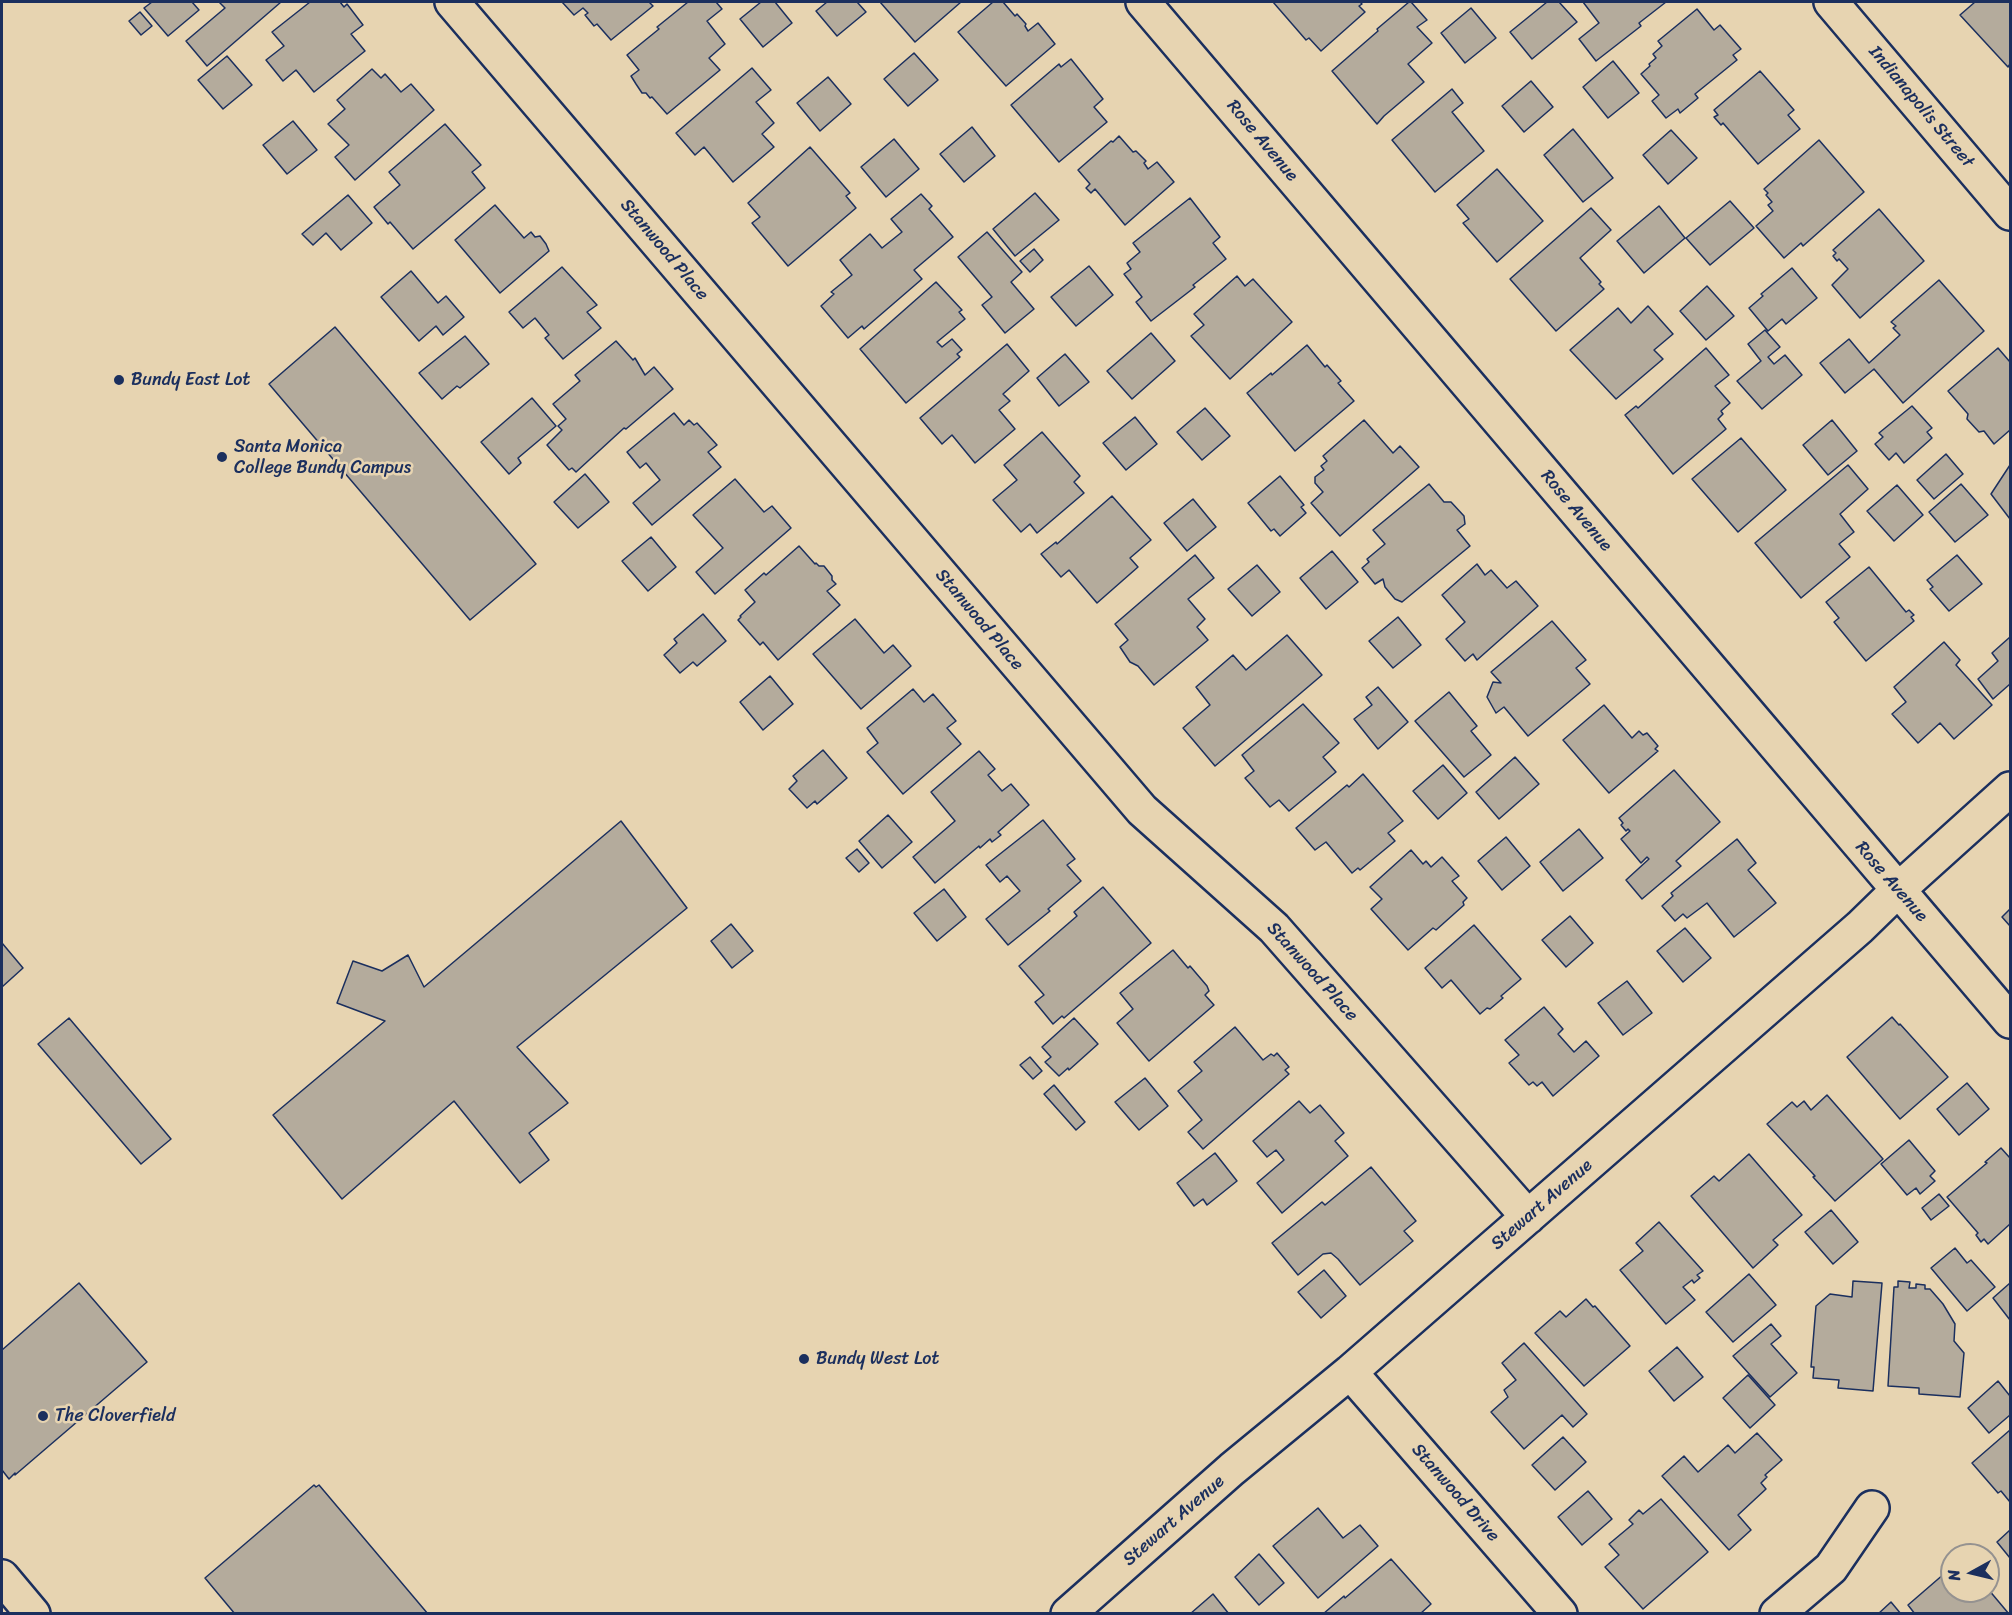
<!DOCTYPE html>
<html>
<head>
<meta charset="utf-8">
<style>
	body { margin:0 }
	#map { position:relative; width:2012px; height:1615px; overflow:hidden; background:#e7d4b1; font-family:Sriracha,sans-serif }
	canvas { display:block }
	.frame { position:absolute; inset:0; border:3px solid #1b2f5e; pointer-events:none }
	.north { position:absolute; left:1940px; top:1543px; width:60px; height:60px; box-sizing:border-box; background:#e7d4b1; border:2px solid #959290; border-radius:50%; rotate:262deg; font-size:16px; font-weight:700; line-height:24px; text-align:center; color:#1b2f5e }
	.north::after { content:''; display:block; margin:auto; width:21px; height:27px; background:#1b2f5e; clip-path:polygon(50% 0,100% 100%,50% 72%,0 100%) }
</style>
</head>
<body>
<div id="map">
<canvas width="2012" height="1615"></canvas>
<div class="frame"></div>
<div class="north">N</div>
</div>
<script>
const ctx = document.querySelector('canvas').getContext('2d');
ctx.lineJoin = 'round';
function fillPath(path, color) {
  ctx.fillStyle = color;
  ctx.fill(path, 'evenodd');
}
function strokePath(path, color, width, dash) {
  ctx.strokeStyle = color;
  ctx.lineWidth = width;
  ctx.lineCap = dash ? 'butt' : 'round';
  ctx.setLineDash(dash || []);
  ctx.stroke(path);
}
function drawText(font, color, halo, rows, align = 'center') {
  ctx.font = font + ' Sriracha,sans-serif';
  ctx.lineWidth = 5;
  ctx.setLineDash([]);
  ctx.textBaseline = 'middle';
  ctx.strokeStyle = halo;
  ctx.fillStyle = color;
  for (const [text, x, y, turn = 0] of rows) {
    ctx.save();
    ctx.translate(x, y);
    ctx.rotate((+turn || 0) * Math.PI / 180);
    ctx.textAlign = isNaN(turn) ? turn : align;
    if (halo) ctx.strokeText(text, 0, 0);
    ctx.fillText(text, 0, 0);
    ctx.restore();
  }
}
const building = new Path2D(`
	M 152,2 L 192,2 L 199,10 L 168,36 L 144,8 Z
	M 219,2 L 281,2 L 207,66 L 186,41 L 225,8 Z
	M 310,2 L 340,2 L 344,7 L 347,4 L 363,25 L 351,34 L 365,51 L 314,92 L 296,70 L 283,81 L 266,60 L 284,46 L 272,32 Z
	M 562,2 L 649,2 L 653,6 L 611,40 L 597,24 L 594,26 L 585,15 L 588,13 L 583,8 L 574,15 Z
	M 688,2 L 716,2 L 722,9 L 707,21 L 725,44 L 709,58 L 720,70 L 667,114 L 652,97 L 650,98 L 646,93 L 642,93 L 636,84 L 631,76 L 639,70 L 627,55 L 659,29 L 657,27 Z
	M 761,2 L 775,2 L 792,23 L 763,47 L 740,19 Z
	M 827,2 L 857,2 L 866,12 L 837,36 L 816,11 Z
	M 880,2 L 961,2 L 915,42 Z
	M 993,2 L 1003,2 L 1015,16 L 1017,14 L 1026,24 L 1025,26 L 1028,31 L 1038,23 L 1055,44 L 1006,86 L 958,32 Z
	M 1273,2 L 1360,2 L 1362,4 L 1359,6 L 1365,12 L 1321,51 L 1309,38 L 1306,40 Z
	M 1409,2 L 1411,2 L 1427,20 L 1417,27 L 1432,43 L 1408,64 L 1424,82 L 1384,116 L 1377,124 L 1332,71 L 1378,31 L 1377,29 Z
	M 1547,2 L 1559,2 L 1577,22 L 1532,59 L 1510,32 Z
	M 1583,2 L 1666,2 L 1639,23 L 1641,26 L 1596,61 L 1579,39 L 1599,23 Z
	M 1975,2 L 2010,2 L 2010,64 L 2008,67 L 1960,15 Z
	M 1471,8 L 1496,38 L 1465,63 L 1441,33 Z
	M 1697,9 L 1714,30 L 1720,25 L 1741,49 L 1733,55 L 1737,60 L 1695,94 L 1698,98 L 1680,113 L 1678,109 L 1666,118 L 1652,101 L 1659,95 L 1641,74 L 1650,66 L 1649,64 L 1656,58 L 1653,54 L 1662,46 L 1658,41 Z
	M 140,12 L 152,26 L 141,35 L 129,21 Z
	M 914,53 L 938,80 L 908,106 L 884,79 Z
	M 227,56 L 252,85 L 223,109 L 198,80 Z
	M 1071,59 L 1103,99 L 1094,107 L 1107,122 L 1059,162 L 1011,105 L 1059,64 L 1061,67 Z
	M 1613,61 L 1639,93 L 1608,118 L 1583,87 Z
	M 752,68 L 771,90 L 756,102 L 774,123 L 762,134 L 774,147 L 733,182 L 704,147 L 695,155 L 676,133 Z
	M 372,69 L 381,78 L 385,74 L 401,92 L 411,84 L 434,110 L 355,180 L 335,157 L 349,145 L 328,124 L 345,109 L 337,100 Z
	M 1760,71 L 1794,110 L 1788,115 L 1800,129 L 1758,164 L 1723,123 L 1721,125 L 1714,117 L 1718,115 L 1714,110 Z
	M 828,77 L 851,104 L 820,131 L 797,103 Z
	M 1531,81 L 1553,107 L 1524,132 L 1502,106 Z
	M 1452,89 L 1463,103 L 1452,112 L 1484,151 L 1435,192 L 1392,140 Z
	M 293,121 L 317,150 L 287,174 L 263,145 Z
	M 445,124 L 481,165 L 472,172 L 485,188 L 413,249 L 390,222 L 388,224 L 374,207 L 400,185 L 389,172 Z
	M 972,127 L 995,156 L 964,182 L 940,154 Z
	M 1573,129 L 1613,178 L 1583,202 L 1544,155 Z
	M 1671,130 L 1697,158 L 1668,184 L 1643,155 Z
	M 1119,136 L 1133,152 L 1136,151 L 1146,161 L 1144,163 L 1148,169 L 1157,162 L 1174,182 L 1125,225 L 1095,189 L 1091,193 L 1086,188 L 1090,184 L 1078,170 L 1111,141 L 1113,142 Z
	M 894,139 L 919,169 L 886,197 L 861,167 Z
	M 1819,140 L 1864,192 L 1803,246 L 1801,243 L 1784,258 L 1756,226 L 1773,211 L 1768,205 L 1772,202 L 1766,195 L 1768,193 L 1764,189 Z
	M 810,147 L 850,193 L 846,196 L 856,208 L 788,266 L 752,223 L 760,217 L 748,203 Z
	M 1497,169 L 1543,221 L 1497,262 L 1463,223 L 1469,219 L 1457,205 Z
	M 1035,193 L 1059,220 L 1015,256 L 993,229 Z
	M 921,194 L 932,206 L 929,209 L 953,237 L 914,270 L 922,279 L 864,329 L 862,326 L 848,338 L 821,306 L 834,294 L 831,292 L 852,275 L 840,260 L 870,234 L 882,248 L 902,232 L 891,219 Z
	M 348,195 L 372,223 L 341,250 L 326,233 L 313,245 L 302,234 Z
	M 1190,198 L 1220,237 L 1213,243 L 1226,259 L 1193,285 L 1195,287 L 1151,321 L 1136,302 L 1142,297 L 1124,274 L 1131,269 L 1127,263 L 1140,252 L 1133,243 Z
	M 1730,201 L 1754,228 L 1710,265 L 1686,238 Z
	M 495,205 L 524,238 L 531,232 L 535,237 L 540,236 L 546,244 L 549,251 L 500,293 L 455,240 Z
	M 1659,206 L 1685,238 L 1644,273 L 1617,241 Z
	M 1591,208 L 1611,230 L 1580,258 L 1601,282 L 1599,284 L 1604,289 L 1556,331 L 1510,279 Z
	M 1879,209 L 1924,261 L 1860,318 L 1832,285 L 1848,269 L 1839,259 L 1837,261 L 1833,256 L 1836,253 L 1833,250 Z
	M 987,232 L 1022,272 L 1011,282 L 1034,309 L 1005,333 L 982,305 L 992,297 L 958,257 Z
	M 1034,249 L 1043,260 L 1030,272 L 1020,261 Z
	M 1089,266 L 1113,295 L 1076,326 L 1051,297 Z
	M 562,267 L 597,305 L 587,312 L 601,328 L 563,359 L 545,338 L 549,335 L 535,318 L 523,328 L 509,312 Z
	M 1792,268 L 1817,298 L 1786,324 L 1782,319 L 1768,331 L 1749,308 L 1763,296 L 1761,294 Z
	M 411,271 L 438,303 L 446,296 L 464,317 L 443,335 L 436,326 L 419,341 L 381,297 Z
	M 1237,276 L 1245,286 L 1253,279 L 1292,322 L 1230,379 L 1191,336 L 1204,325 L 1194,314 Z
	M 1939,280 L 1984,331 L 1903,403 L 1874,369 L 1845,393 L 1820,363 L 1849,339 L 1869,363 L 1900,335 L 1893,328 L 1896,326 L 1891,322 Z
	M 936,282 L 962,310 L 959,312 L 965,319 L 937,342 L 942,347 L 952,339 L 962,350 L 957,354 L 960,357 L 906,403 L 860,349 Z
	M 1707,286 L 1734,316 L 1706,340 L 1680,311 Z
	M 1648,306 L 1673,334 L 1654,350 L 1663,359 L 1616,399 L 1570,350 L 1618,308 L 1631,323 Z
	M 335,327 L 536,564 L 470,620 L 269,384 Z
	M 1765,330 L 1780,347 L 1768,357 L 1774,364 L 1785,355 L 1802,375 L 1762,409 L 1737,381 L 1761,361 L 1748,344 Z
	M 1151,333 L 1175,361 L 1132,399 L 1107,371 Z
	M 465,336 L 489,364 L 460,388 L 457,386 L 442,399 L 419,373 Z
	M 616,341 L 633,360 L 635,358 L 645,375 L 654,367 L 673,389 L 626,429 L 624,428 L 576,472 L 572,468 L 569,470 L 547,445 L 562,430 L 558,426 L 566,419 L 553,404 L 580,381 L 575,375 Z
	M 1007,344 L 1029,371 L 1003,394 L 1010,401 L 999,410 L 1015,429 L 975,463 L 952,435 L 942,444 L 920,418 Z
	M 1307,345 L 1325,367 L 1327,365 L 1341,381 L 1338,383 L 1354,401 L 1295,451 L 1247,393 L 1271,373 L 1272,375 Z
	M 1706,348 L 1729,375 L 1715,386 L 1730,403 L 1721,411 L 1723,414 L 1718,419 L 1726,429 L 1673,474 L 1625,415 L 1636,406 L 1638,408 Z
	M 1998,348 L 2010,362 L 2010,430 L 1994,444 L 1984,431 L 1979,432 L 1967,419 L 1968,414 L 1948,391 Z
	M 1065,354 L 1089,382 L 1059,406 L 1037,378 Z
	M 532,398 L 556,426 L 518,458 L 521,463 L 509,474 L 481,442 Z
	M 1912,406 L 1932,428 L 1927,432 L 1932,438 L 1904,463 L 1896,453 L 1889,460 L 1875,444 L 1883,437 L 1879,433 Z
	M 1205,408 L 1230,436 L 1202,460 L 1177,432 Z
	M 674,413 L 684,425 L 689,420 L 694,425 L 697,423 L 717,445 L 708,452 L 721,467 L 652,525 L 633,503 L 660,480 L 646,463 L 640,468 L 627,452 Z
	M 1135,417 L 1157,444 L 1126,470 L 1103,443 Z
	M 1364,420 L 1393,453 L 1400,446 L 1419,467 L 1340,536 L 1311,503 L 1323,492 L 1315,483 L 1315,477 L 1324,470 L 1321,466 L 1327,461 L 1323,456 Z
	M 1832,420 L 1857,451 L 1828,475 L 1803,445 Z
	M 1042,432 L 1080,476 L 1074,482 L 1084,493 L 1037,533 L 1030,524 L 1021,532 L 993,500 L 1017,480 L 1004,465 Z
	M 1741,438 L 1786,490 L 1738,532 L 1692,479 Z
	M 1946,454 L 1963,474 L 1934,499 L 1917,480 Z
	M 1848,465 L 1868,489 L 1840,514 L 1854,532 L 1839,544 L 1850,557 L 1801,598 L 1755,543 Z
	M 2010,465 L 2010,519 L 1991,494 Z
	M 585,474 L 609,502 L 578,528 L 554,502 Z
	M 1280,476 L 1304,505 L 1301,507 L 1306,513 L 1280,536 L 1274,529 L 1271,531 L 1248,503 Z
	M 735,479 L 764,512 L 772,506 L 791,528 L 715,594 L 696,572 L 723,548 L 693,515 Z
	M 1429,484 L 1444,502 L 1451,502 L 1464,516 L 1465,524 L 1457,530 L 1470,546 L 1402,602 L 1395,599 L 1385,587 L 1383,579 L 1375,584 L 1362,568 L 1369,562 L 1367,559 L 1385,544 L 1373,530 Z
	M 1961,484 L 1988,515 L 1955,542 L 1929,512 Z
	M 1897,485 L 1923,515 L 1894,541 L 1867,511 Z
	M 1112,496 L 1151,540 L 1130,558 L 1138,567 L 1097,603 L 1069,570 L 1061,577 L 1041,554 L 1056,542 L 1057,544 Z
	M 1193,499 L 1216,527 L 1187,551 L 1164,523 Z
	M 651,537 L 676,567 L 648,591 L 622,561 Z
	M 799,546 L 815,564 L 816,563 L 819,566 L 824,566 L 832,576 L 832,580 L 836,584 L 827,591 L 840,605 L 778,660 L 763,642 L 760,645 L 738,620 L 741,617 L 740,616 L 755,602 L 745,590 L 764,573 L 766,575 Z
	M 1332,551 L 1358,582 L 1326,609 L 1300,578 Z
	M 1195,555 L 1214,578 L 1188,599 L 1205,619 L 1197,627 L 1208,640 L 1154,685 L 1138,666 L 1130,662 L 1120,647 L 1128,640 L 1115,624 Z
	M 1957,555 L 1982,584 L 1949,611 L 1930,589 L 1933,587 L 1927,580 Z
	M 1477,564 L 1485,575 L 1491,570 L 1507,588 L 1516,581 L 1538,606 L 1477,660 L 1473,654 L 1465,661 L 1446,639 L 1465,622 L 1442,595 Z
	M 1257,565 L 1280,592 L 1252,616 L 1228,589 Z
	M 1869,567 L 1906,612 L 1909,610 L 1914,615 L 1911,617 L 1914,621 L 1866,661 L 1834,622 L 1839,618 L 1826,602 Z
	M 703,614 L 726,641 L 697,666 L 693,662 L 680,673 L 664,655 L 677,643 L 674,639 Z
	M 1398,617 L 1421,645 L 1393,668 L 1369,641 Z
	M 855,619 L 884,653 L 893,645 L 911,666 L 861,709 L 813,654 Z
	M 1552,621 L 1586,660 L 1576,668 L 1590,684 L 1528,736 L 1504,707 L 1496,713 L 1487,697 L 1493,682 L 1501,683 L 1491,672 Z
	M 1287,635 L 1322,675 L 1215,766 L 1183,728 L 1210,705 L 1196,687 L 1233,655 L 1246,670 Z
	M 2010,637 L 2010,684 L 1993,699 L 1978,679 L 1998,661 L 1992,653 Z
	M 1944,642 L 1960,660 L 1956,665 L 1992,705 L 1954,739 L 1940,723 L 1918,743 L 1892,714 L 1906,702 L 1894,687 Z
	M 770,676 L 793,704 L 763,730 L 740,702 Z
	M 1378,687 L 1408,722 L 1378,749 L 1354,719 L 1372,705 L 1366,697 Z
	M 913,689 L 924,702 L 933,694 L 956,721 L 947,728 L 961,744 L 903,794 L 867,752 L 878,743 L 867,728 Z
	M 1449,692 L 1477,726 L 1471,731 L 1491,755 L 1464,777 L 1415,721 Z
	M 1303,704 L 1339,743 L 1323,757 L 1336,772 L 1289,811 L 1279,800 L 1270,807 L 1245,778 L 1254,771 L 1242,755 Z
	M 1604,705 L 1632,738 L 1639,731 L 1643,735 L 1647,733 L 1658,746 L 1655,749 L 1658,751 L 1609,793 L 1563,740 Z
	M 823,750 L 847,778 L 817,804 L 815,801 L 807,808 L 789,789 L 797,781 L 793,776 Z
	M 979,751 L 995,769 L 988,775 L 1002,791 L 1011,784 L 1029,805 L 998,832 L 1001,835 L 992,842 L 990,839 L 980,848 L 979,846 L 935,883 L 913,857 L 955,821 L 931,792 Z
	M 1515,757 L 1539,784 L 1499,819 L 1476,792 Z
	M 1443,765 L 1467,793 L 1438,819 L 1413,791 Z
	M 1674,770 L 1720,822 L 1676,861 L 1681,866 L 1642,899 L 1626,880 L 1649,859 L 1647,857 L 1641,863 L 1621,839 L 1630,831 L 1628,829 L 1626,831 L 1621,825 L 1623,823 L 1619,818 Z
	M 1363,774 L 1403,821 L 1388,833 L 1395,841 L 1360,870 L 1358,868 L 1352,873 L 1326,842 L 1315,850 L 1296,828 L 1347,785 L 1349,787 Z
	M 888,815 L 912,842 L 882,868 L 859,841 Z
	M 1043,820 L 1075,859 L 1067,865 L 1081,881 L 1048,909 L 1050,911 L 1008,945 L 986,919 L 1020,891 L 1007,876 L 1000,882 L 986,865 Z
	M 621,821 L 687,908 L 517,1047 L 568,1103 L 529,1133 L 549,1160 L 520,1183 L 454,1101 L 342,1199 L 273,1115 L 385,1021 L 337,1003 L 353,961 L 382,971 L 408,955 L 424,987 Z
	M 1579,829 L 1603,858 L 1563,891 L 1540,862 Z
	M 1506,837 L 1530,866 L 1502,890 L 1478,861 Z
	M 1737,839 L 1756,863 L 1748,870 L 1776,903 L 1734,937 L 1707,903 L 1687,918 L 1683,914 L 1675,921 L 1662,906 L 1673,896 L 1671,893 Z
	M 857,849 L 869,863 L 859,872 L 846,858 Z
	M 1411,850 L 1423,864 L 1426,861 L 1431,867 L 1442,857 L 1459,876 L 1452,881 L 1467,898 L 1463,902 L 1464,905 L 1436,930 L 1433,928 L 1408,950 L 1371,909 L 1382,899 L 1370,887 Z
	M 1103,887 L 1151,943 L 1064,1018 L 1062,1016 L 1053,1024 L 1035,1002 L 1044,995 L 1019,966 L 1077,916 L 1074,912 Z
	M 944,889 L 966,917 L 937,941 L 914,913 Z
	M 2010,909 L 2010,926 L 2002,917 Z
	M 1570,916 L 1593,943 L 1566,967 L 1542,940 Z
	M 731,924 L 753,951 L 732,968 L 711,941 Z
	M 1474,925 L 1521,979 L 1501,996 L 1503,998 L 1490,1009 L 1487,1008 L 1480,1014 L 1451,980 L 1442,988 L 1425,968 Z
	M 1685,928 L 1711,958 L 1683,982 L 1657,951 Z
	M 2,943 L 23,968 L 2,987 Z
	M 1173,950 L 1188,968 L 1190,966 L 1207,986 L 1209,991 L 1205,995 L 1214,1005 L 1149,1061 L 1117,1023 L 1133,1009 L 1120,993 Z
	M 1627,981 L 1652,1013 L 1623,1035 L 1598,1003 Z
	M 1544,1007 L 1563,1029 L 1558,1034 L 1574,1052 L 1586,1041 L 1599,1056 L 1553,1096 L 1542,1082 L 1537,1086 L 1533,1082 L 1529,1085 L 1509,1063 L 1519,1055 L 1505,1040 Z
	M 1892,1017 L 1899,1025 L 1900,1024 L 1948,1077 L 1900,1119 L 1847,1057 Z
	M 69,1018 L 171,1139 L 141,1164 L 38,1044 Z
	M 1074,1018 L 1098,1044 L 1069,1070 L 1068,1068 L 1059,1076 L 1045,1062 L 1051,1057 L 1042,1047 Z
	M 1235,1027 L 1263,1060 L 1271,1054 L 1274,1056 L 1277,1053 L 1289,1067 L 1285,1070 L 1289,1074 L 1203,1149 L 1188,1132 L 1202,1120 L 1178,1091 L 1202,1071 L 1194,1062 Z
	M 1030,1057 L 1042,1071 L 1033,1079 L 1020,1065 Z
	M 1145,1078 L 1168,1106 L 1139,1130 L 1115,1102 Z
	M 1967,1083 L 1989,1109 L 1959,1135 L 1937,1109 Z
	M 1054,1085 L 1085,1122 L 1076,1130 L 1044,1094 Z
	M 1827,1095 L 1883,1159 L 1835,1201 L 1813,1177 L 1815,1176 L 1767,1124 L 1792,1102 L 1797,1107 L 1804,1101 L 1811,1110 Z
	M 1299,1101 L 1310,1113 L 1320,1105 L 1344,1133 L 1335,1141 L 1348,1156 L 1282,1213 L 1257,1183 L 1284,1160 L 1276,1150 L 1267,1157 L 1253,1141 Z
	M 1909,1140 L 1935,1171 L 1930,1176 L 1935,1181 L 1920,1194 L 1916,1188 L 1907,1195 L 1881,1164 Z
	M 2001,1148 L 2010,1158 L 2010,1224 L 1988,1244 L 1984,1239 L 1981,1242 L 1976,1235 L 1978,1233 L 1947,1197 L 1987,1163 L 1985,1162 Z
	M 1215,1153 L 1237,1181 L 1207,1205 L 1203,1199 L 1194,1206 L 1177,1183 Z
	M 1749,1154 L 1802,1215 L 1773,1240 L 1778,1245 L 1753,1268 L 1691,1196 L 1714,1176 L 1719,1181 Z
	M 1371,1167 L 1416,1221 L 1404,1231 L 1413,1241 L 1360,1285 L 1338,1259 L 1331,1253 L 1323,1254 L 1298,1275 L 1272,1243 L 1322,1202 L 1325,1205 Z
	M 1939,1194 L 1949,1206 L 1931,1220 L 1922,1208 Z
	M 1831,1210 L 1858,1242 L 1833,1264 L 1805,1232 Z
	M 1659,1222 L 1703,1271 L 1697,1275 L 1700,1278 L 1694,1283 L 1692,1280 L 1683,1287 L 1695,1300 L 1666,1324 L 1620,1270 L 1643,1251 L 1636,1243 Z
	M 1955,1248 L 1967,1263 L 1971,1260 L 1995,1287 L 1967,1311 L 1931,1268 Z
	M 1324,1270 L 1346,1296 L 1321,1318 L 1298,1292 Z
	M 1749,1274 L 1776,1305 L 1733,1342 L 1706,1312 Z
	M 1853,1281 L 1882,1283 L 1873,1391 L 1838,1388 L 1839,1380 L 1813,1378 L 1814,1367 L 1811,1367 L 1816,1306 L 1830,1294 L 1852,1297 Z
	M 1898,1281 L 1910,1282 L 1909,1288 L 1916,1288 L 1916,1284 L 1925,1285 L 1925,1289 L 1930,1289 L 1943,1304 L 1955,1324 L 1954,1341 L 1964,1353 L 1960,1397 L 1919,1394 L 1919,1388 L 1888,1386 L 1894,1287 L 1898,1287 Z
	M 79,1283 L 147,1362 L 15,1475 L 15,1473 L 9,1479 L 2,1470 L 2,1350 Z
	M 2010,1283 L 2010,1320 L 1993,1298 Z
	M 1586,1299 L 1593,1307 L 1595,1306 L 1630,1346 L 1584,1386 L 1535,1333 L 1560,1311 L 1566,1317 Z
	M 1771,1324 L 1781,1336 L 1771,1344 L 1797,1373 L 1770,1397 L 1733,1356 Z
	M 1524,1343 L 1587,1414 L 1573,1427 L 1562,1415 L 1524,1449 L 1491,1412 L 1508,1397 L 1504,1390 L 1516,1380 L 1502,1363 Z
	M 1677,1347 L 1703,1377 L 1674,1401 L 1649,1371 Z
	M 1748,1375 L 1775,1405 L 1750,1428 L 1723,1398 Z
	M 1998,1381 L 2010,1396 L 2010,1415 L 1989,1433 L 1968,1408 Z
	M 2010,1430 L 2010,1502 L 2001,1491 L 1998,1493 L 1972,1463 Z
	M 1757,1433 L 1782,1460 L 1765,1475 L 1767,1477 L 1761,1483 L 1766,1489 L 1738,1515 L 1751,1530 L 1729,1550 L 1662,1476 L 1684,1456 L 1698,1472 L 1728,1445 L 1735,1453 Z
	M 1563,1437 L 1586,1462 L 1555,1490 L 1532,1465 Z
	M 314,1485 L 316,1487 L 319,1485 L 428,1614 L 235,1614 L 205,1578 Z
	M 1588,1491 L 1612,1519 L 1582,1545 L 1558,1517 Z
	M 1661,1499 L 1708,1552 L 1643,1609 L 1605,1567 L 1619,1555 L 1609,1544 L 1633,1524 L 1629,1520 L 1639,1510 L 1643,1514 Z
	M 1318,1508 L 1343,1538 L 1360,1525 L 1378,1546 L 1318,1598 L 1273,1546 Z
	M 2010,1530 L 2010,1558 L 1997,1542 Z
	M 1259,1554 L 1284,1583 L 1259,1605 L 1235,1577 Z
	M 1391,1559 L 1431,1604 L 1420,1614 L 1323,1614 L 1344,1596 L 1345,1598 Z
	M 1952,1567 L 1952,1591 L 1988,1591 L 1988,1589 L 2009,1614 L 1915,1614 L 1908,1605 Z
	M 1213,1594 L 1229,1614 L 1190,1614 Z
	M 1891,1602 L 1901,1614 L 1878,1614 Z`);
fillPath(building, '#b4ab9c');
strokePath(building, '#1b2f5e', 1.5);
const minor = new Path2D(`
	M 452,2 L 1142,810 L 1274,928 L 1528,1217
	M 1143,2 L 2010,1021
	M 1831,2 L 2010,213
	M 1350,1372 L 1560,1614
	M 2,1577 L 33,1614
	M 1068,1614 L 1232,1469 L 1350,1372 L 1860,927 L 1898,890 L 2010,789
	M 1777,1614 L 1831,1568 L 1872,1508`);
strokePath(minor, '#1b2f5e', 38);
strokePath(minor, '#e7d4b1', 33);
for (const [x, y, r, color] of [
	[119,380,6,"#1b2f5e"],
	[222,457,6,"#1b2f5e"],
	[804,1359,6,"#1b2f5e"],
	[43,1416,6,"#1b2f5e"]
]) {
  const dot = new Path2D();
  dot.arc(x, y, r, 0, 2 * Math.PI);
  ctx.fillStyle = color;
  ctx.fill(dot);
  strokePath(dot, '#e7d4b1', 2);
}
drawText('18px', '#1b2f5e', '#e7d4b1', [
	["Indianapolis Street",1921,107,50],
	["Rose Avenue",1262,141,50],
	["Stanwood Place",664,250,50],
	["Rose Avenue",1576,511,50],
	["Stanwood Place",979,620,50],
	["Rose Avenue",1891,882,49],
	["Stanwood Place",1312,972,48],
	["Stewart Avenue",1542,1205,-41],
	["Stanwood Drive",1455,1493,49],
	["Stewart Avenue",1174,1521,-41]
]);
drawText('18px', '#1b2f5e', '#e7d4b1', [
	["Bundy East Lot",131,380],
	["Santa Monica",234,447],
	["College Bundy Campus",234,468],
	["Bundy West Lot",816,1359],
	["The Cloverfield",55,1416]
], 'left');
</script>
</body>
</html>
